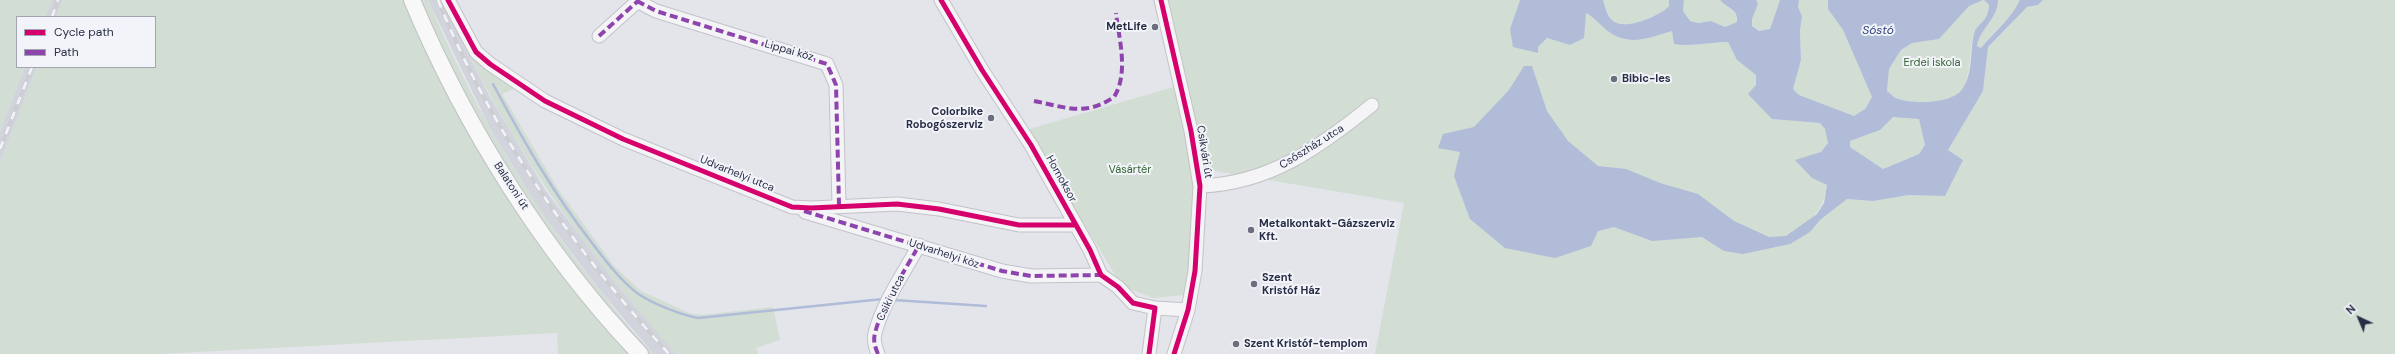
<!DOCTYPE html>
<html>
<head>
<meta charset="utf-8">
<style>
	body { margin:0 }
	#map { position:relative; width:2395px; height:354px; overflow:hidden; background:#e4e5ea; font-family:"DM Sans",sans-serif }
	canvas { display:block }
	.legend { position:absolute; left:16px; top:16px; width:140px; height:52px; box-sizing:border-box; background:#f2f4f9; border:1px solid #a1a5b1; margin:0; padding:5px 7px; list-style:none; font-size:12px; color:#282e46 }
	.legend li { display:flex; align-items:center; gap:8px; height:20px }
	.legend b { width:20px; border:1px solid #a1a5b1 }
	.north { position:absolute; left:2339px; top:298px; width:40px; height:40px; -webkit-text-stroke:3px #f2f4f9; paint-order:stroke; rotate:316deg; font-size:11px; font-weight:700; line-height:16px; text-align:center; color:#282e46 }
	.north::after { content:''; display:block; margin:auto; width:14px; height:18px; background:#282e46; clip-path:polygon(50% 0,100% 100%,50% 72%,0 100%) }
</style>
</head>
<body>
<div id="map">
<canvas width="2395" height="354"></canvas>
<ul class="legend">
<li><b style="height:5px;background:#d6006c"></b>Cycle path</li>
<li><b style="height:5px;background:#8e44ad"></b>Path</li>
</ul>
<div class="north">N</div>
</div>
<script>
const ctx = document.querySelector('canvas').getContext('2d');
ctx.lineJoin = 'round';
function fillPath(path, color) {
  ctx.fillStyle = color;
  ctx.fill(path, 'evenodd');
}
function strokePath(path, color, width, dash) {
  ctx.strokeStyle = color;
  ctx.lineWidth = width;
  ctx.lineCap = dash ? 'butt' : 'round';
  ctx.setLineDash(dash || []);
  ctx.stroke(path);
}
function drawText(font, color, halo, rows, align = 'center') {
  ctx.font = font + ' "DM Sans",sans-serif';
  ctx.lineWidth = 4;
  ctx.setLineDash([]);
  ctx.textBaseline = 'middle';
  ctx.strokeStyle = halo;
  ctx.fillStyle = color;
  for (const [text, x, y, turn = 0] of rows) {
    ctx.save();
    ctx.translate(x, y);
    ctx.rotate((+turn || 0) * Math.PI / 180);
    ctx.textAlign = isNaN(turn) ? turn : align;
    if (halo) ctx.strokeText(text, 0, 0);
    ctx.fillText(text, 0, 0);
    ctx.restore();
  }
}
fillPath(new Path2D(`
	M 52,0 L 63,0 L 56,17 L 45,17 Z
	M 428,0 L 444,0 L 462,42 L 490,97 L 546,191 L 615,282 L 676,354 L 654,354 L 651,351 L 598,288 L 541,212 L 491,130 Z
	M 25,67 L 37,67 L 0,163 L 0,131 Z`), '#d2d4dd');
fillPath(new Path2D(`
	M 0,0 L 52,0 L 45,17 L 17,17 L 17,67 L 25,67 L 0,131 Z
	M 63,0 L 428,0 C 469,98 518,183 582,268 C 605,297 628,328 654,354 L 558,354 L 557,333 L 160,354 L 0,354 L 0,163 L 37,67 L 155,67 L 155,17 L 56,17 Z
	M 444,0 L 476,44 L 497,63 L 530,82 L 502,94 L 558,189 L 614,266 L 641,291 L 689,313 L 701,315 L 773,307 L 780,340 L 756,348 L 758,354 L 676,354 C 581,247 500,132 444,0 Z
	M 1153,0 L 1520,0 L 1510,29 L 1538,53 L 1538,47 L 1547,38 L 1570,45 L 1586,12 C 1596,18 1602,28 1612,34 C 1631,46 1652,36 1672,31 L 1674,43 C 1692,47 1710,42 1728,42 L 1737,60 L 1756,75 L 1756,85 L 1772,119 L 1820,123 L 1825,129 L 1828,144 L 1821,152 L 1812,178 L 1827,185 C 1824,203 1820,212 1805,224 L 1810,232 L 1820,220 L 1847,199 L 1872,201 L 1909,195 L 1945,196 L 1963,160 L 1948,150 L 1983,91 L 1988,47 L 2027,7 L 2038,5 L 2043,0 L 2395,0 L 2395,354 L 1375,354 L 1404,203 L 1198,168 L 1193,294 L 1153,298 L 1122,286 L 1026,130 L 1177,86 Z
	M 1603,0 L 1669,0 L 1669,6 C 1660,16 1623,32 1612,20 C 1608,16 1605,6 1603,0 Z
	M 1684,0 L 1720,0 L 1735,10 L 1737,22 L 1725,27 L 1711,21 L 1698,23 L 1690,21 L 1683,11 Z
	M 1756,0 L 1780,0 L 1770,29 L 1759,31 L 1752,26 L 1752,19 L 1758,4 Z
	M 1799,0 L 1828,0 L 1828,9 L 1843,30 L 1872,97 L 1865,109 L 1854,116 L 1799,95 L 1793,89 L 1801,60 L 1800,31 L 1802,16 L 1798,7 Z
	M 1983,0 L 1989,5 C 1988,24 1978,21 1974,33 C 1969,51 1971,70 1964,87 C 1956,104 1911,106 1896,98 C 1893,97 1890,93 1887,91 L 1889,69 L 1901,50 L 1912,43 L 1939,39 L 1969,5 Z
	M 1998,0 L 2020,0 C 2011,19 1994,31 1981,48 L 1977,46 C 1980,28 1998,19 1998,0 Z
	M 1893,116 L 1919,119 L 1925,145 L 1919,154 L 1883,169 L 1850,147 L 1850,141 L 1880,130 Z`), '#d2ddd4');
fillPath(new Path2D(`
	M 1520,0 L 1603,0 C 1605,6 1607,16 1612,20 C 1623,32 1660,16 1669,6 L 1669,0 L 1684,0 L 1683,11 L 1690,21 L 1698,23 L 1711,21 L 1725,27 L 1737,22 C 1738,8 1728,9 1720,0 L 1756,0 L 1758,4 L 1752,19 L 1752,26 L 1759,31 L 1770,29 L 1780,0 L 1799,0 L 1798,7 L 1802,16 L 1800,31 L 1801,60 L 1793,89 L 1799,95 L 1854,116 L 1865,109 L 1872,97 L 1843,30 L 1828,9 L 1828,0 L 1983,0 L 1969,6 L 1939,39 L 1912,43 L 1901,50 L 1889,69 L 1887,91 C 1890,93 1893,97 1896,98 C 1912,105 1954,104 1963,88 C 1973,73 1970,51 1974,34 C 1977,22 1988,24 1989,5 L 1984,0 L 1998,0 C 1998,19 1980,28 1977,46 L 1981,48 C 1994,32 2011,19 2020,0 L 2043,0 L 2038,5 L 2027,7 L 1988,47 L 1983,91 L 1948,150 L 1963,160 L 1945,196 L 1909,195 L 1873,201 L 1847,199 L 1820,220 L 1810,232 L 1790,244 L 1743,254 L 1724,251 L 1702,237 L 1652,241 L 1614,227 L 1598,231 L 1591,246 L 1555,258 L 1505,248 L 1470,219 L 1454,176 L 1460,152 L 1438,148 L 1443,134 L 1474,127 L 1509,90 L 1524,66 L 1532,66 L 1547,111 L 1568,141 L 1598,166 L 1626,169 L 1660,183 L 1698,194 L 1734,221 L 1769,237 L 1786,236 L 1817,214 L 1824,203 L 1827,185 L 1812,178 L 1795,160 L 1821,152 L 1828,143 L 1825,129 L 1820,123 L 1772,119 L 1748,94 L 1756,85 L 1756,75 L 1737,60 L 1728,42 C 1710,42 1692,47 1674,44 L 1672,31 C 1651,37 1632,46 1612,34 C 1602,28 1596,18 1586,13 L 1584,38 L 1570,45 L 1547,38 L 1538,47 L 1538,53 L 1513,47 L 1510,29 ZM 1893,117 L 1919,119 L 1925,145 L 1919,154 L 1883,169 L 1850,147 L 1850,141 L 1880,130 Z`), '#b0bcd8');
strokePath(new Path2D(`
	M 493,84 C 523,140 553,193 592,243 C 606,261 619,279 637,293 C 651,303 681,315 698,318 L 883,299
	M 894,300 L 986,306`), '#b0bcd8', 2.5);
const minor = new Path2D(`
	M 448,0 L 476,52 L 490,64 L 545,101 L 623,139 L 792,207 L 811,208 L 897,204 L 939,209 L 1019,225 L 1076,225
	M 941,0 L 982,70 L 1031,145 L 1090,250 L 1101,275 L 1118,287 L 1133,303 L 1155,308 L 1188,310
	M 1161,0 L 1191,131 L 1200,186 L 1195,271 L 1188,310 L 1174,354
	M 637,1 L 656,11 L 827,64 L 836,85 L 839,205
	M 599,36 L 639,0
	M 1200,186 C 1269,184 1320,147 1372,105
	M 805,212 L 1002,271 L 1031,276 L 1101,275
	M 878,354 C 875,347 873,341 875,333 C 883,302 904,273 919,245
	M 1149,354 L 1155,308`);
const major = new Path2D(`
	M 412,0 C 465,127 545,254 640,354`);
strokePath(minor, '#c2c3c8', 15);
strokePath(major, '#c0c2c8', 18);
strokePath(minor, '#f4f4f7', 13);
strokePath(major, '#f8f8f8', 16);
const rail = new Path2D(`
	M 438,0 C 491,131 574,250 669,354
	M 52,17 L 58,0
	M 0,149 L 32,67`);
strokePath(rail, '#cdced2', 4);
strokePath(rail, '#f2f4f9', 2.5, [8]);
strokePath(new Path2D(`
	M 637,1 L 656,11 L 827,64 L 836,85 L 839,205
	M 599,36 L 639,0
	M 1034,101 C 1066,107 1084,117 1114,97 C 1129,73 1119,39 1116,13
	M 804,211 L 1002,271 L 1031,276 L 1101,275
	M 878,354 C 875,347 873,341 875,333 C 883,302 904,273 919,245`), '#8e44ad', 4, [8, 4]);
strokePath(new Path2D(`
	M 448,0 L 476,52 L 490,64 L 545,101 L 623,139 L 792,207 L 811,208 L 897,204 L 939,209 L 1019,225 L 1076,225
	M 941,0 L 982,70 L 1031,145 L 1090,250 L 1101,275 L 1118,287 L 1133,303 L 1155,308 L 1149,354
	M 1161,0 L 1191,131 L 1200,186 L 1195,271 L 1188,310 L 1174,354`), '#d6006c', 5);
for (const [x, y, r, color] of [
	[1155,27,4,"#6a6e7f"],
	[1614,79,4,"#6a6e7f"],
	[991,118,4,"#6a6e7f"],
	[1251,230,4,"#6a6e7f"],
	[1254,284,4,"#6a6e7f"],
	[1236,344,4,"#6a6e7f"]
]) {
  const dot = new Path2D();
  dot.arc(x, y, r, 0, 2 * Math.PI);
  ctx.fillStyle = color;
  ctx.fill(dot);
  strokePath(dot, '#f2f4f9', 1.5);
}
drawText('bold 11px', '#282e46', '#f2f4f9', [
	["MetLife",1147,27,"right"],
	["Bibic-les",1622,79],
	["Colorbike",983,112,"right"],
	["Robogószerviz",983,125,"right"],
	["Metalkontakt-Gázszerviz",1259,224],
	["Kft.",1259,237],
	["Szent",1262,278],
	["Kristóf Ház",1262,291],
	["Szent Kristóf-templom",1244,344]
], 'left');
drawText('11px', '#282e46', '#f2f4f9', [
	["Lippai köz",789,51,16],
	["Csőszház utca",1312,147,-32],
	["Csikvári út",1204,152,81],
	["Udvarhelyi utca",737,174,22],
	["Homoksor",1061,179,61],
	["Balatoni út",511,186,57],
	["Udvarhelyi köz",944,254,18],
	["Csiki utca",891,298,-64]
]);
drawText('11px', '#356433', '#f2f4f9', [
	["Erdei iskola",1932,63],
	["Vásártér",1130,170]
]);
drawText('italic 12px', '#2d447f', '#f2f4f9', [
	["Sóstó",1878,31]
]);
</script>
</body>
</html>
